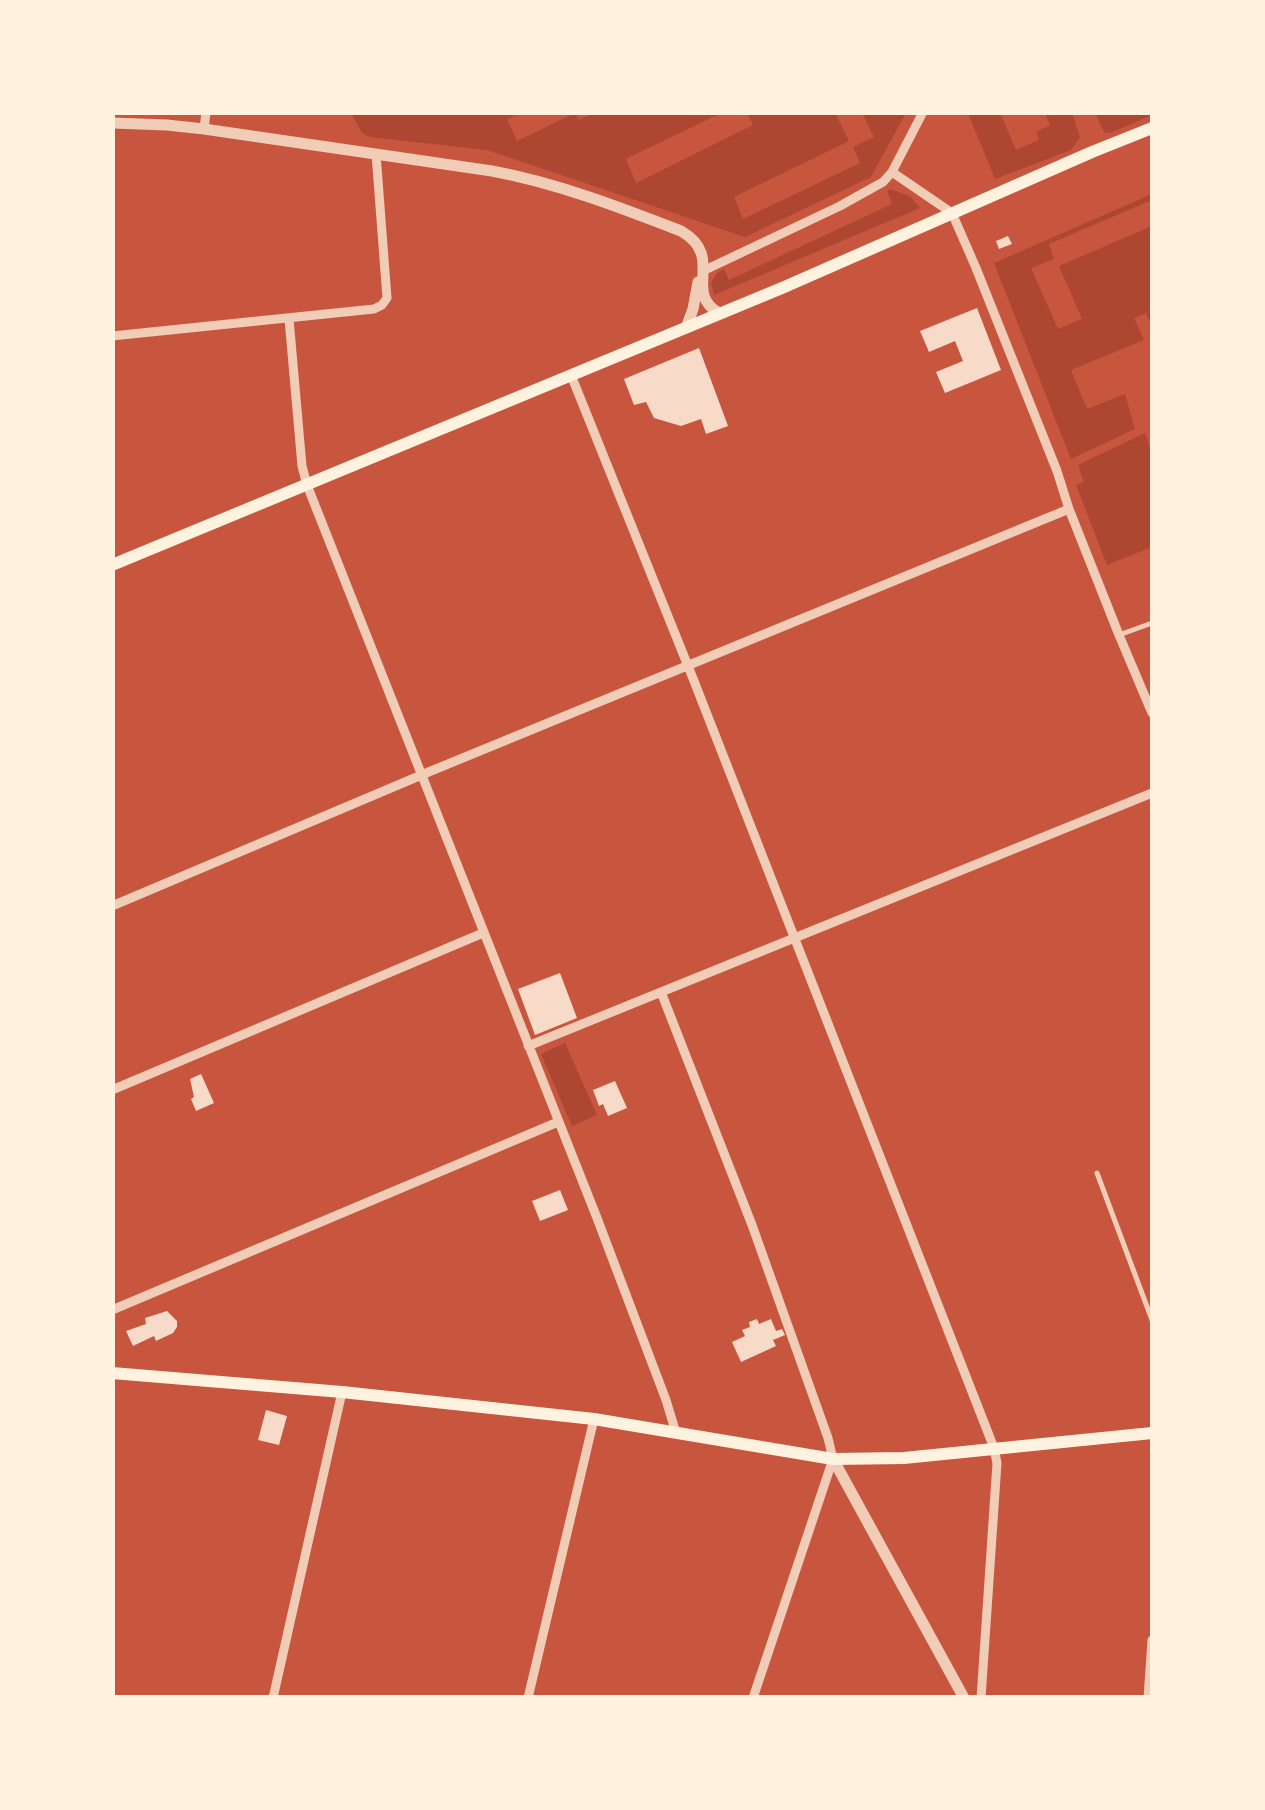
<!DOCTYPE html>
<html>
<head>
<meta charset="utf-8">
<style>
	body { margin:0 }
	#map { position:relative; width:1265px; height:1810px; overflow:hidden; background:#c8553d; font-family:"Public Sans",sans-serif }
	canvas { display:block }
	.frame { position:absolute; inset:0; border:115px solid #fff3e0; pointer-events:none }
</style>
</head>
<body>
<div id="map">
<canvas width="1265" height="1810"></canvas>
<div class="frame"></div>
</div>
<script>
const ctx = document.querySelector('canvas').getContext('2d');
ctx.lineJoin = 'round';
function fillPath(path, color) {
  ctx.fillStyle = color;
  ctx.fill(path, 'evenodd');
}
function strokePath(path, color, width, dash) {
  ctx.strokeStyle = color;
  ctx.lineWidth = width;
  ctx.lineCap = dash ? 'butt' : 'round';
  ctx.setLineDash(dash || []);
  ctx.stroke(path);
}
fillPath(new Path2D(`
	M 595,113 L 721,113 L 626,159 L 636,183 L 753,125 L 747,113 L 835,113 L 849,141 L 734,197 L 743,219 L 860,163 L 853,147 L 874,137 L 862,113 L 906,113 L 871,177 L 745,237 L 487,150 L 370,137 L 362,133 L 351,113 L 521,113 L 507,119 L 517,141 L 575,113 L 579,120 Z
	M 968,113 L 1000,113 L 1016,150 L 1039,140 L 1036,132 L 1050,125 L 1045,113 L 1072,113 L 1080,137 L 1071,150 L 995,179 Z
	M 1105,113 L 1152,113 L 1152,115 L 1110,133 L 1104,132 L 1095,113 L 1101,115 Z
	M 890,189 L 910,196 L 920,208 L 714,295 L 711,283 L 717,273 L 724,269 L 729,280 L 892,204 L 887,191 Z
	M 1152,194 L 1152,200 L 1049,244 L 1054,259 L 1031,268 L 1058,329 L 1082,319 L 1059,266 L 1152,226 L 1152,327 L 1146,313 L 1134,318 L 1144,340 L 1071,370 L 1087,409 L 1125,394 L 1135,429 L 1071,459 L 994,263 Z
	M 1145,433 L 1152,454 L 1152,547 L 1107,565 L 1076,485 L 1084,482 L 1078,465 Z
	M 565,1043 L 597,1115 L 572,1126 L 541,1054 Z`), '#ae4732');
fillPath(new Path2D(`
	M 1008,236 L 1012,244 L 999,249 L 996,241 Z
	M 977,308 L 1001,370 L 945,393 L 936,372 L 963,361 L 955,341 L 929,352 L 920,331 Z
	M 699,348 L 728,426 L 706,434 L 701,419 L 681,426 L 654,418 L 646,402 L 634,405 L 624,379 Z
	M 560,973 L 577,1018 L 535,1035 L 518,989 Z
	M 201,1074 L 214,1103 L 196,1111 L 191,1099 L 194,1097 L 190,1079 Z
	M 615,1081 L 627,1108 L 608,1116 L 603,1104 L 599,1106 L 593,1090 Z
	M 560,1190 L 568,1210 L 540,1221 L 532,1201 Z
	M 167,1311 L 177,1321 L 177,1327 L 173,1333 L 156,1341 L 154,1336 L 133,1346 L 126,1331 L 146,1324 L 145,1318 Z
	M 757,1319 L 759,1324 L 771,1319 L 776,1331 L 782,1329 L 785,1335 L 773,1340 L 776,1346 L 741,1362 L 732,1342 L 745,1336 L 742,1330 L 750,1327 L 749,1322 Z
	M 266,1410 L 287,1416 L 279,1445 L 258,1440 Z`), '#f7dbc8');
strokePath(new Path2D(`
	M 1119,635 L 1152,623
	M 1097,1173 L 1152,1320`), '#f1ccb7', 5);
strokePath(new Path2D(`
	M 204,129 L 206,112
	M 892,172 L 952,213 L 976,268 L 1057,471 L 1069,509 L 1119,635 L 1152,713
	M 705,270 L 840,206 L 883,182 L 892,172 L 923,112
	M 289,319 L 302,466 L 307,485 L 597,1218 L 666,1400 L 676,1433
	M 112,336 L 374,309 L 382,305 L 387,298 L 376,154
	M 571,375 L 694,681 L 994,1448 L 997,1463 L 981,1698
	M 112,906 L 431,771 L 1069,509
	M 661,992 L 752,1225 L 828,1438 L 833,1459 L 753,1698
	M 528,1046 L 1152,793
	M 112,1090 L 483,933
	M 112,1310 L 558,1122
	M 273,1698 L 342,1392
	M 528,1698 L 594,1419
	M 1148,1698 L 1152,1640`), '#f1ccb7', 9);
strokePath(new Path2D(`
	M 112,123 L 167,125 L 204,129 L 492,171 C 557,183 619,207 681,231 C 726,257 682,292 719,313
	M 686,328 L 693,309 L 698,282
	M 833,1459 L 964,1698`), '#f1ccb7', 11);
strokePath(new Path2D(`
	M 112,565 L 782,288 L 1092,152 L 1152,128
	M 112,1373 L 342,1392 L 594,1419 L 833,1459 L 904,1458 L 1152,1433`), '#fff3e0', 12);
</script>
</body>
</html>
